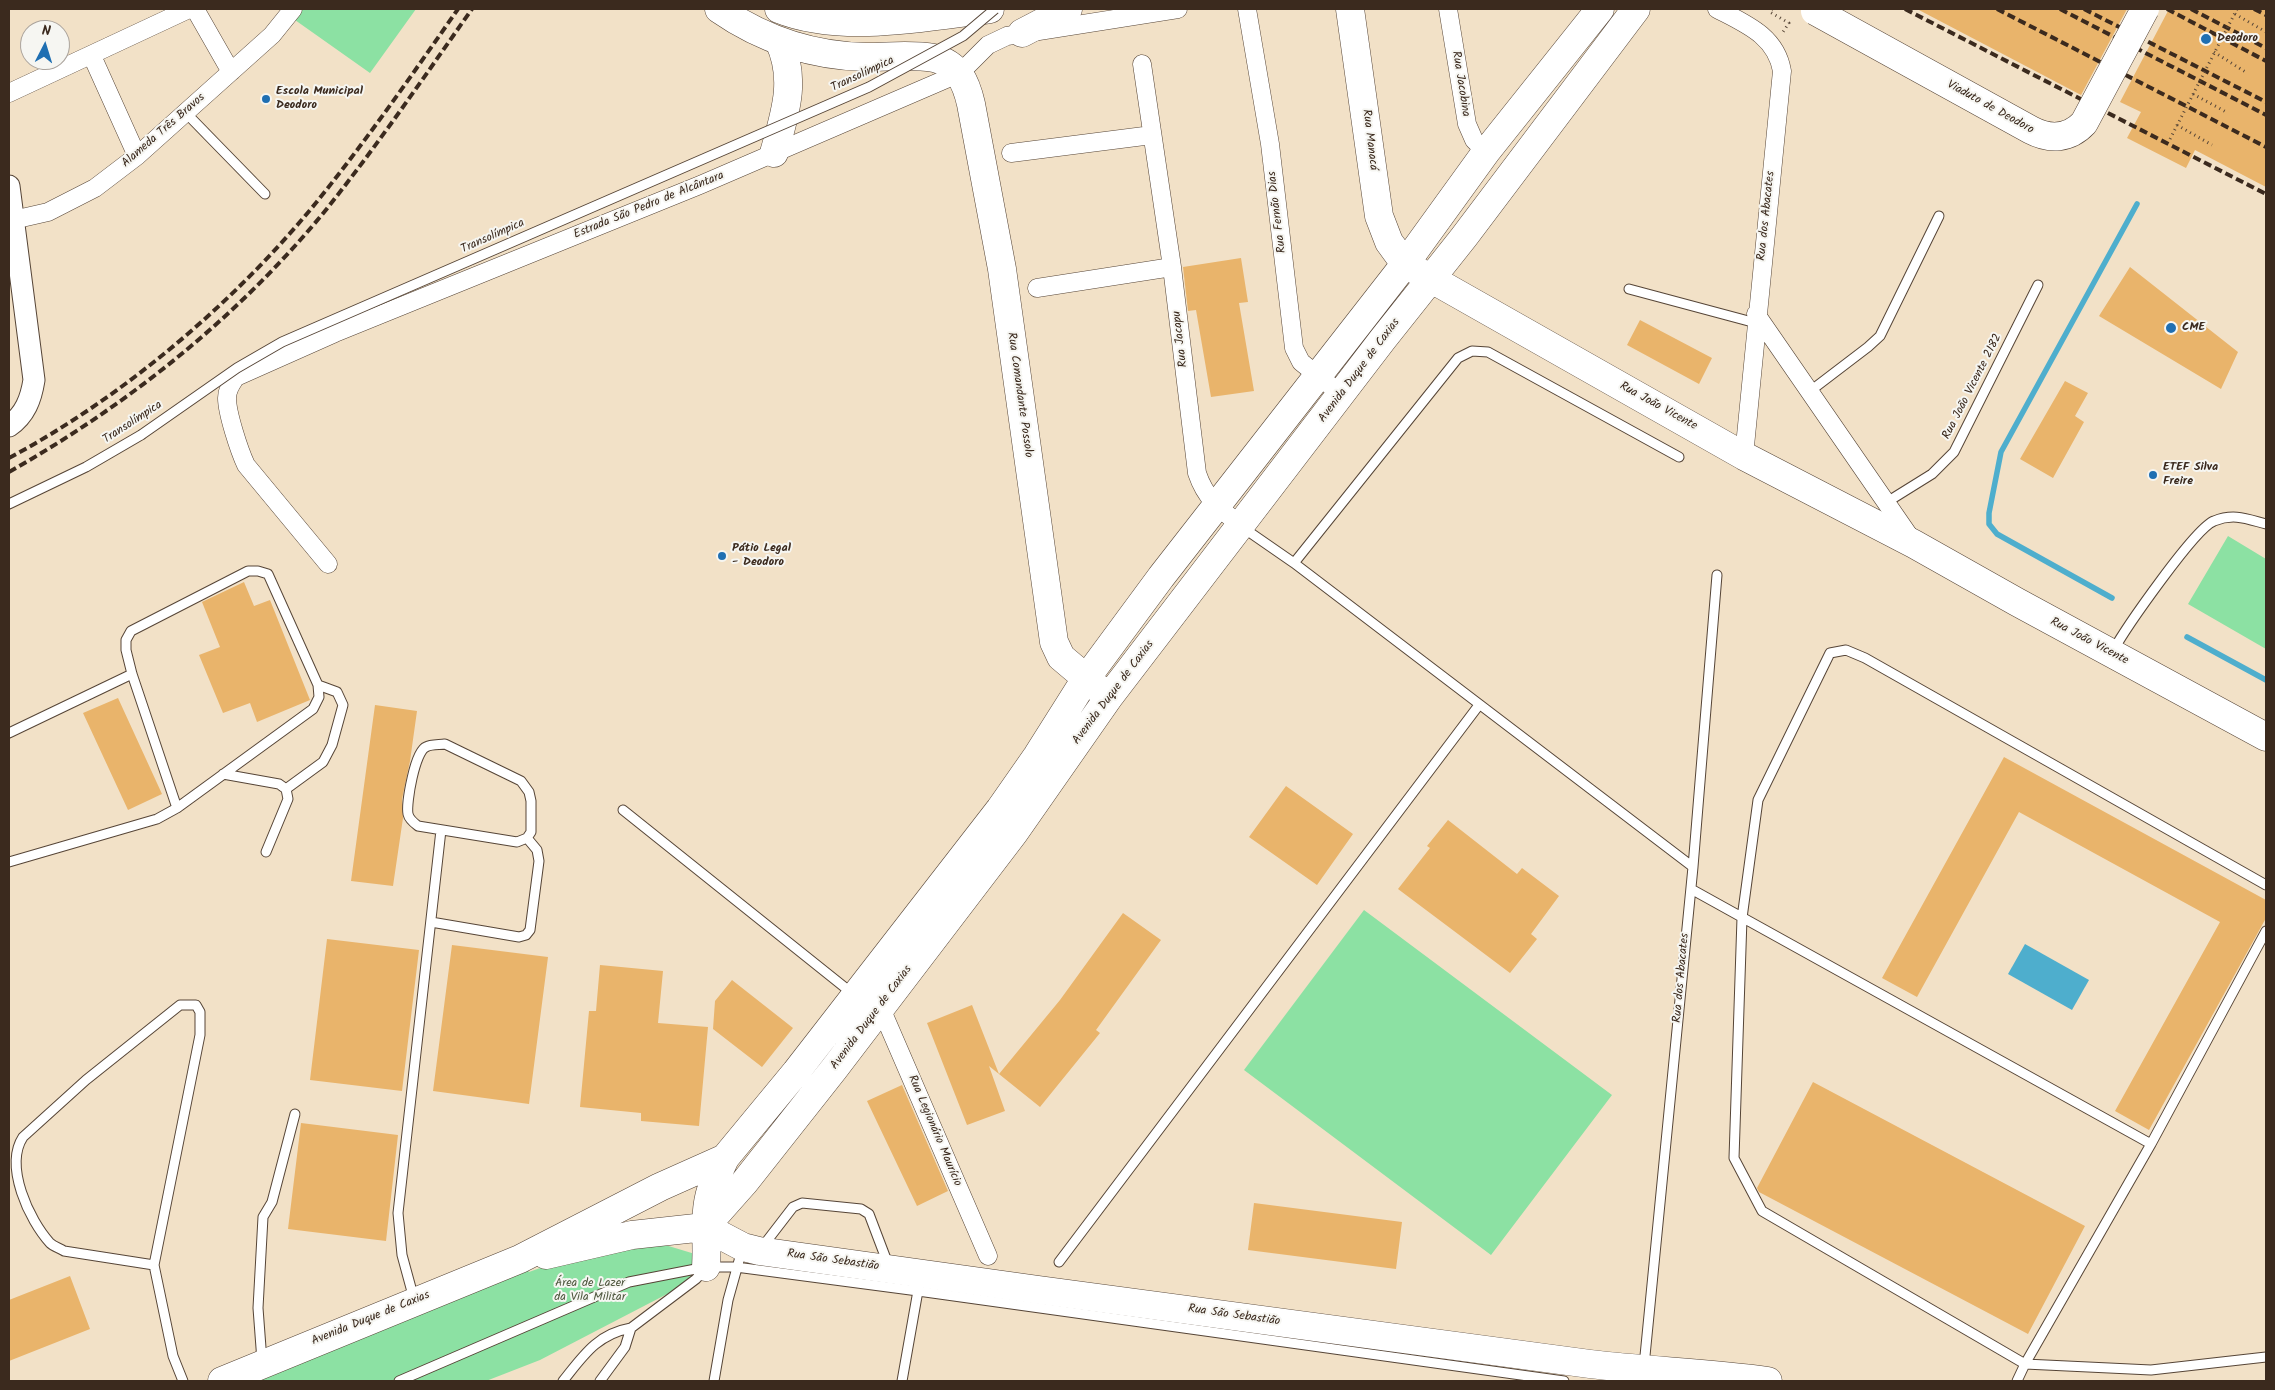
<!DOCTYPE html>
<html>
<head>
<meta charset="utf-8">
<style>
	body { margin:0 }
	#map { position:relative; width:2275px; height:1390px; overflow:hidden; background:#f2e1c7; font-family:Kalam,sans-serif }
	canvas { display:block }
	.frame { position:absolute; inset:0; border:10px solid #3b2a1e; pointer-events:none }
	.north { position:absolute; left:20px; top:20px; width:50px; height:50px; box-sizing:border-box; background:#f6f6f2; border:1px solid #aba49d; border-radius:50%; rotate:5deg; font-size:14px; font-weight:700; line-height:20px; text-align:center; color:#3b2a1e }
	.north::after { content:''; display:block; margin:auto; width:18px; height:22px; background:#1f6fb2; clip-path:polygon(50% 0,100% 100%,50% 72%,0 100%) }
</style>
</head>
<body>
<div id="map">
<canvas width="2275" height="1390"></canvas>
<div class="frame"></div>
<div class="north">N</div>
</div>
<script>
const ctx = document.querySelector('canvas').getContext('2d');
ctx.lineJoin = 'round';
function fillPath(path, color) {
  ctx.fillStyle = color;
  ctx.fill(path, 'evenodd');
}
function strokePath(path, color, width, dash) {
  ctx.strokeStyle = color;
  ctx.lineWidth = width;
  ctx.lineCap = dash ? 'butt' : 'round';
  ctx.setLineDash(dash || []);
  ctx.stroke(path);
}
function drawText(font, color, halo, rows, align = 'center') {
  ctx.font = font + ' Kalam,sans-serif';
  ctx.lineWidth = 4;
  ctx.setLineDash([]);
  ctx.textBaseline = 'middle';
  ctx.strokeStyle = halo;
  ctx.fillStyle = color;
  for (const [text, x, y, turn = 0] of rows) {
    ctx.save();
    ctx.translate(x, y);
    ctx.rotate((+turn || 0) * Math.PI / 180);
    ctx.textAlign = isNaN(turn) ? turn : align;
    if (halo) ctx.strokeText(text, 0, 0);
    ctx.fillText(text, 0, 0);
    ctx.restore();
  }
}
fillPath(new Path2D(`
	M 303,9 L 416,9 L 370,73 L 295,20 Z
	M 2228,536 L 2266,559 L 2266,649 L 2188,604 Z
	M 1364,910 L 1612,1095 L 1491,1255 L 1244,1070 Z
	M 632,1235 L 695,1254 L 696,1279 L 540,1360 L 486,1381 L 399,1381 L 494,1340 L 394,1381 L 226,1381 L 520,1259 L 529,1272 Z`), '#8ce1a3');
fillPath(new Path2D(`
	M 2025,944 L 2089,980 L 2072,1010 L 2008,974 Z`), '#4eaecd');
strokePath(new Path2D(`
	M 2112,598 L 1997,534 L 1989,524 L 1989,513 L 2001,452 L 2137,204
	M 2187,637 L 2266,680`), '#4eaecd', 5.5);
fillPath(new Path2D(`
	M 1917,9 L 2127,9 L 2081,95 Z
	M 2169,9 L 2266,9 L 2266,187 L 2195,150 L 2186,168 L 2127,138 L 2141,112 L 2120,102 Z
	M 1241,258 L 1248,302 L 1239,303 L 1254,391 L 1211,397 L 1196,310 L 1188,311 L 1183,267 Z
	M 2130,267 L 2238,352 L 2221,389 L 2099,316 Z
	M 1640,320 L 1712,358 L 1699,384 L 1627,345 Z
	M 2065,381 L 2088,393 L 2075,416 L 2084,422 L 2053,478 L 2020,459 Z
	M 244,582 L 254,606 L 270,600 L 310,700 L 257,722 L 250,703 L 223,713 L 199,655 L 220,647 L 202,602 Z
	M 118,698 L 162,794 L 128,810 L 83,713 Z
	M 375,705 L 417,711 L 410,761 L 402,799 L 403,818 L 393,886 L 351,881 Z
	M 2004,757 L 2266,900 L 2266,918 L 2149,1130 L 2115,1111 L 2220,922 L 2019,812 L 1917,997 L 1882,978 Z
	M 1286,786 L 1353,834 L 1317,885 L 1249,837 Z
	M 1448,820 L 1517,874 L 1522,868 L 1559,896 L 1531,934 L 1537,939 L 1510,973 L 1398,889 L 1430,848 L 1427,846 Z
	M 1123,913 L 1161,940 L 1096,1030 L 1100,1033 L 1040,1107 L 989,1066 L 1005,1111 L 967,1125 L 927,1023 L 972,1005 L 999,1074 L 1060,1000 Z
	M 327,939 L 419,950 L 402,1091 L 310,1080 Z
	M 452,945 L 548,957 L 529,1104 L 433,1091 Z
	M 600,965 L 663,971 L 658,1023 L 708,1027 L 699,1126 L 641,1121 L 641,1113 L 580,1107 L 589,1011 L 596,1011 Z
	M 732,980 L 793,1028 L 762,1067 L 713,1029 L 715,1001 Z
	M 1813,1082 L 2085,1226 L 2028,1334 L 1759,1192 L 1757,1188 Z
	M 902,1085 L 948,1191 L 917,1206 L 867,1101 Z
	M 301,1123 L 398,1135 L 386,1241 L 288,1229 Z
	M 1254,1203 L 1402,1222 L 1396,1269 L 1248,1250 Z
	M 70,1276 L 90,1329 L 9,1361 L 9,1300 Z`), '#e9b46b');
const service = new Path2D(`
	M 186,113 L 265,194
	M 1629,289 L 1756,323
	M 1809,392 L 1868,347 L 1880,336 L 1939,216
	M 1887,502 L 1932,474 L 1954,452 L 2038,285
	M 9,504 L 86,467 L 141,435
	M 1242,527 L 1294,563 L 1693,867
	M 1294,563 L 1458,358 L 1472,351 L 1488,352 L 1679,457
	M 2113,651 C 2125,629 2195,528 2214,521 C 2234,513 2247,519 2266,524
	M 9,733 L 132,674
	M 445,744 L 521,781 L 529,792 L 531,801 L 531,832 L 527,838 L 517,842 L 418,826 C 414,823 409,819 408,814 C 406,803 415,751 426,747 C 431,744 440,745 445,744 Z
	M 223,774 L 279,784 L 286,789 L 288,799 L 266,852
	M 286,789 L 323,762 L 332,745 L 343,705 L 337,692 L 318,685
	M 623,810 L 853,994
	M 9,862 L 157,819 L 177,808 L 313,709 L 319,697 L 318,685 L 268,574 L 258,571 L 248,571 L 131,631 L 126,640 L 126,650 L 132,674 L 177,808
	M 2266,885 L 1865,658 L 1846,650 L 1830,653 L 1758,800 L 1742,918 L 1734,1158 L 1762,1211 L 2025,1364 L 2151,1370 L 2266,1357
	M 1691,889 L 2151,1144
	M 431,922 L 519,937 L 526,935 L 530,930 L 539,861 L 537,850 L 527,838
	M 763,1246 L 793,1207 L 802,1203 L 861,1209 L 869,1214 L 888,1264
	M 1059,1262 L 1479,705
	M 154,1265 L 64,1251 C 60,1248 54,1247 50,1243 C 29,1220 4,1166 23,1137 L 86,1080 L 180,1005 L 196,1005 L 200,1012 L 200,1035 L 154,1265 L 173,1356 L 183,1381
	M 414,1299 L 402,1255 L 398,1213 L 441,830
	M 262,1361 L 258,1308 L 263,1217 L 272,1202 L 295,1114
	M 1644,1366 L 1693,867 L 1717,575
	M 399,1381 L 629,1282 L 706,1267 L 736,1267 L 918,1291 L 1564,1381
	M 563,1381 C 583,1356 597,1334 631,1328 L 696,1279 L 705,1269
	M 600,1381 L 625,1347 L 631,1328
	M 714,1381 L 728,1300 L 742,1250
	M 902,1381 L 919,1285
	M 2017,1381 L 2025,1364 L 2151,1144 L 2266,931`);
const minor = new Path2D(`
	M 195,9 L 231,72
	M 1247,9 L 1270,144 L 1294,348 L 1301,362 L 1342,395
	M 1448,9 L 1467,124 L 1474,140 L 1486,152
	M 1717,9 C 1746,24 1776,36 1782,71 L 1744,456
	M 92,56 L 137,156
	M 1142,64 L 1172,267 L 1197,473 C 1206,500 1221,510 1242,526
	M 9,93 L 189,9
	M 1011,153 L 1152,135
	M 13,220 L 48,212 L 95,188 L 137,156 L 272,35 L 293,9
	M 1037,288 L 1172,267
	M 1756,314 L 1912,540
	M 328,564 L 246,465 C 239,450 227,413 227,398 C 227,389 232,383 236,377 L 335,333 L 700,185 L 960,73 L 988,45 L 1007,36 L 1178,9
	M 880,1006 L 988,1256`);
const tertiary = new Path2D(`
	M 9,186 L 34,380 C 31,399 25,415 9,426`);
const primary = new Path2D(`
	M 719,9 C 762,39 813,56 866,57 C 889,57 912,54 934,58 C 958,64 966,82 971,104 L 1002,269 L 1054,642 L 1061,657 L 1100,690
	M 779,9 C 841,34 926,17 990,9
	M 1350,9 L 1379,216 L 1389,242 L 1405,264 L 1744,456 L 1914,544 L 2017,602 L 2266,737
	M 1022,33 L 1068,9
	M 774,153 C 785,114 797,79 779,41
	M 705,1227 L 743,1247 L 759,1251 L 1039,1290 L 1590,1364 C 1649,1371 1709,1373 1768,1381
	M 546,1255 L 632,1235 L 705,1227 L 744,1183 L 834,1069 L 1014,833 L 1109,697 L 1383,339 L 1464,237 L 1636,9
	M 706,1267 C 708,1241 703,1215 711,1190 C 714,1179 721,1168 725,1158
	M 222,1381 L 520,1259 L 660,1187 L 725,1158 L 796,1072 L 1000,809 L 1037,756 L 1085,680 L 1161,577 L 1405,264 L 1486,152 L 1600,9`);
strokePath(service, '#564537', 11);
strokePath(minor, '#564537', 19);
strokePath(tertiary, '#564537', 23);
strokePath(primary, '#564537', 29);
strokePath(new Path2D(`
	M 1772,9 L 1770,12 L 1789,23 L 1783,32
	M 2235,14 L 2266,32
	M 2214,52 L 2247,73
	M 2193,94 L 2228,113
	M 2177,125 L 2212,145`), '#564537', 3, [1, 4]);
strokePath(service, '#fff', 9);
strokePath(minor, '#fff', 18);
strokePath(tertiary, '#fff', 21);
strokePath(primary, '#fff', 28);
strokePath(new Path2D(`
	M 1905,9 L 2266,194
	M 1997,9 L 2266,147
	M 2060,9 L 2266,115
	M 2084,9 L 2266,102
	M 2167,9 L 2266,61
	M 2191,9 L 2266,48
	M 2254,9 L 2266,15
	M 9,458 C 123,397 233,304 315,204 C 366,141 412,75 458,9
	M 9,472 C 129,404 238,317 325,211 C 377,146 424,77 472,9`), '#3b2a1e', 4, [8, 4]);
const serviceBridge = new Path2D(`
	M 141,435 L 237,368 L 282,342 L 869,87 L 963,36 L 995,9`);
const primaryBridge = new Path2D(`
	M 1815,11 L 2031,130 C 2050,140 2069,139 2084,123 L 2145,9`);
strokePath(serviceBridge, '#564537', 11, []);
strokePath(primaryBridge, '#564537', 29, []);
strokePath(new Path2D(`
	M 2170,139 L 2237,9`), '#564537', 3, [1, 4]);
strokePath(serviceBridge, '#fff', 9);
strokePath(primaryBridge, '#fff', 28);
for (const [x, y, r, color] of [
	[2206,39,6,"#1f6fb2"],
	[266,99,5,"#1f6fb2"],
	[2171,328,6,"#1f6fb2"],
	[2153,475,5,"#1f6fb2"],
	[722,556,5,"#1f6fb2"]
]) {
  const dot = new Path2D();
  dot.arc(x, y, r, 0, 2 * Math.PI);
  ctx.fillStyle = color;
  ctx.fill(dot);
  strokePath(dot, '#f6f6f2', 2);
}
drawText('bold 12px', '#3b2a1e', '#f6f6f2', [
	["Deodoro",2217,39],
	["Escola Municipal",276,92],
	["Deodoro",276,106],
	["CME",2182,328],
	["ETEF Silva",2163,468],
	["Freire",2163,482],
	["Pátio Legal",732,549],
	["- Deodoro",732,563]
], 'left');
drawText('12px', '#3b2a1e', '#f6f6f2', [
	["Transolímpica",863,75,-25],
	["Rua Jacobina",1460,84,81],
	["Viaduto de Deodoro",1990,108,29],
	["Alameda Três Bravos",164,131,-41],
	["Rua Manacá",1369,140,83],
	["Estrada São Pedro de Alcântara",649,206,-22],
	["Rua Fernão Dias",1278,212,-97],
	["Rua dos Abacates",1767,216,-84],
	["Transolímpica",493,237,-24],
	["Rua Jacapu",1181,339,-97],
	["Avenida Duque de Caxias",1360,371,-53],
	["Rua João Vicente 2182",1973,387,-63],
	["Rua Comandante Possolo",1019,395,82],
	["Rua João Vicente",1658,407,29],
	["Transolímpica",133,423,-33],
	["Rua João Vicente",2089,642,28],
	["Avenida Duque de Caxias",1114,693,-53],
	["Rua dos Abacates",1682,978,-85],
	["Avenida Duque de Caxias",872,1018,-53],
	["Rua Legionário Maurício",934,1131,67],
	["Rua São Sebastião",833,1261,8],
	["Rua São Sebastião",1234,1316,8],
	["Avenida Duque de Caxias",371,1319,-22]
]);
drawText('12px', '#4f583f', '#f6f6f2', [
	["Área de Lazer",590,1284],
	["da Vila Militar",590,1298]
]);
</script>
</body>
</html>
